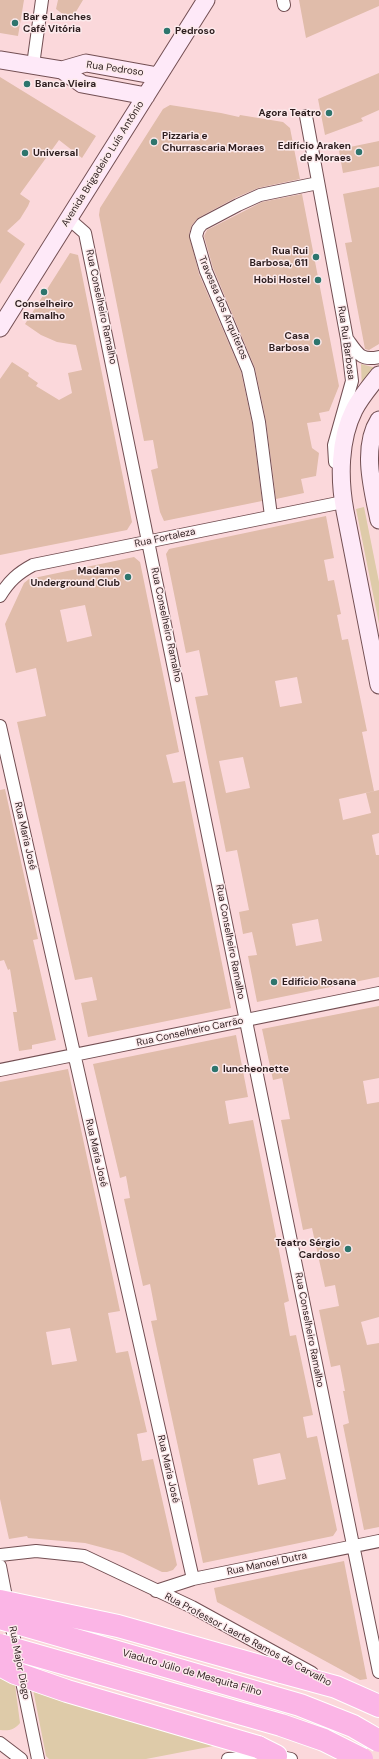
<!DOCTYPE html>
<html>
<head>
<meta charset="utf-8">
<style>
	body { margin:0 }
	canvas { display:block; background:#fbd8db }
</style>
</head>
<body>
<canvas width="379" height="1759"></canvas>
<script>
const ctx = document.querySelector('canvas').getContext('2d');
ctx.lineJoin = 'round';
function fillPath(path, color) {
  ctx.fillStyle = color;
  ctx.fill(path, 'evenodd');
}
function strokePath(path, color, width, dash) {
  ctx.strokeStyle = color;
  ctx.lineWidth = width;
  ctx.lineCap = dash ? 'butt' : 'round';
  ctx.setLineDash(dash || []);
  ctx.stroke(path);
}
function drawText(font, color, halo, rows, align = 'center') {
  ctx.font = font + ' "DM Sans",sans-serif';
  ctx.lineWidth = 3;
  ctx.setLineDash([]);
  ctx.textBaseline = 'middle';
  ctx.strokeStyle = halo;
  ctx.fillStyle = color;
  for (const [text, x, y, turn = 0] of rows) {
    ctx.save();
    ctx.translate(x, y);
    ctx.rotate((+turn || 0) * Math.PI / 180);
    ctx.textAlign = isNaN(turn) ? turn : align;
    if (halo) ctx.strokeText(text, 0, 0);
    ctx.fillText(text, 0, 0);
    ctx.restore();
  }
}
fillPath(new Path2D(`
	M 361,364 L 376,368 L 362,393 Z
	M 364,507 L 379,582 L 379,624 L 356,509 Z
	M 0,1674 L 11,1680 L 15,1685 L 20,1723 C 14,1730 9,1731 0,1730 Z
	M 32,1684 L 106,1714 L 224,1744 L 146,1759 L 49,1759 L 46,1756 Z`), '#decba9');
fillPath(new Path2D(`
	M 0,0 L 24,0 L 18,36 L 0,33 Z
	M 58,0 L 83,0 L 71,20 L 56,9 Z
	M 299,0 L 379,0 L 379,6 L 306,38 Z
	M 379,73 L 379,110 L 361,118 L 363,121 L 325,135 L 318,99 Z
	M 0,77 L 96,136 L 82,158 L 59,140 L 20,194 L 30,201 L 28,206 L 20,219 L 7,231 L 25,244 L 0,284 Z
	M 170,105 L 221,113 L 239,117 L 240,115 L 283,122 L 290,128 L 300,179 L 258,188 L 235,198 L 198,218 L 192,225 L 189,234 L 199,274 L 241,372 L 252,423 L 262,501 L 164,521 L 160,512 L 151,470 L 158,468 L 153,440 L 144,441 L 99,215 L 100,208 L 163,109 Z
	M 379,141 L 379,166 L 343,173 L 338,145 L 349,143 L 350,147 Z
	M 379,187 L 379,344 L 369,350 L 365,349 L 345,243 L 352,242 L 343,194 Z
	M 302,194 L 339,386 L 329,411 L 319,413 L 321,421 L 307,423 L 312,448 L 319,453 L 316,476 L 301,479 L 304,493 L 276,499 L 266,421 L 255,368 L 213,268 L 204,236 L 207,230 L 262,202 Z
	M 70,253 L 78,255 L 132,522 L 127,530 L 0,555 L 0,379 L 12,362 L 29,373 L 28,376 L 38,383 L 36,386 L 59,400 L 72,393 L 68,373 L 82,370 L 76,345 L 57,342 L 41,335 L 25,324 Z
	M 326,516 L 334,558 L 324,560 L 328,581 L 334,580 L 341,614 L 337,615 L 342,640 L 348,639 L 367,731 L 362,732 L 374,791 L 339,799 L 343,820 L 371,813 L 366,793 L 379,790 L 379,833 L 372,835 L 376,855 L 379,855 L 379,977 L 257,1002 L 248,956 L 257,955 L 252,932 L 243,934 L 239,912 L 249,910 L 237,850 L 226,852 L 195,697 L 208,695 L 199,650 L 186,653 L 166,554 L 169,549 ZM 297,677 L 302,703 L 280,707 L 275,681 ZM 243,757 L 250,788 L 226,793 L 219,761 ZM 318,919 L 322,941 L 296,946 L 292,924 Z
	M 134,557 L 140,562 L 179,752 L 166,755 L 173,783 L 185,781 L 231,1008 L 88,1037 L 81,1003 L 97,1000 L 92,977 L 75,980 L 17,722 L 46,716 L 43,702 L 36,668 L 16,673 L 5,624 L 24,583 L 29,579 ZM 85,605 L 92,636 L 67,642 L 60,610 Z
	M 5,789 L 38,939 L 33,940 L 56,1040 L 32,1045 L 32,1049 L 19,1051 L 13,1012 L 17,1012 L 10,969 L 8,970 L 4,960 L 0,961 L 0,790 Z
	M 379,1006 L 379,1078 L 363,1081 L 367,1104 L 379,1102 L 379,1317 L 361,1322 L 367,1345 L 379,1343 L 379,1527 L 364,1530 L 343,1425 L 349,1423 L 343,1391 L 345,1391 L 340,1365 L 331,1367 L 319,1310 L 339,1306 L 335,1285 L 325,1287 L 312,1228 L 303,1230 L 281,1120 L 290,1119 L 282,1078 L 273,1080 L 262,1029 Z
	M 236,1035 L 248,1097 L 225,1101 L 229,1124 L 253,1120 L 289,1301 L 284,1303 L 290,1336 L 296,1335 L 313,1415 L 303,1417 L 307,1438 L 317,1436 L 337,1530 L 333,1536 L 203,1563 L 151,1321 L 157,1320 L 150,1284 L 143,1286 L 124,1199 L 130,1198 L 126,1176 L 120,1178 L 93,1064 ZM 280,1453 L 286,1479 L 258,1485 L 253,1459 Z
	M 68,1069 L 120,1311 L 108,1313 L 116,1353 L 128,1351 L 147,1432 L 137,1434 L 142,1461 L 153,1459 L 177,1565 L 173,1570 L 167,1572 L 162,1572 L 123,1553 L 85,1543 L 28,1538 L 27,1536 L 9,1539 L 0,1499 L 0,1082 ZM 70,1328 L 77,1361 L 52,1365 L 46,1332 Z
	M 344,1561 L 367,1679 L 360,1680 L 217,1602 L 214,1588 Z`), '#e0bcaa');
const street = new Path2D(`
	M 283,0 L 284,5
	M 33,65 L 42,0
	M 306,116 L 347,339 L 352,381 L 334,445 L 335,462
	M 69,219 L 85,233 L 379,1672
	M 348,340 C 358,354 361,361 379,357
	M 271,516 L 259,422 L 248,370 L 206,271 L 196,236 L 198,229 L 202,224 L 238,205 L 260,195 L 318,183
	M 0,596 C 9,581 18,573 33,565 L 343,502
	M 0,726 L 193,1579
	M 0,1070 L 379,993
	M 0,1555 L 36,1551 L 84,1556 L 192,1607 L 312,1673
	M 0,1566 L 17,1654
	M 156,1591 L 193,1579 L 379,1541
	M 20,1672 L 38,1759
	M 0,1743 L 21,1759
	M 228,1759 L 276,1756 L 291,1759`);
const secondary = new Path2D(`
	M 0,60 L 62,70 L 86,63 L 158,76
	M 62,70 L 82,84 L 146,96
	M 0,328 L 206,0
	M 379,375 C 370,386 360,398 354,410 C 339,440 339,479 345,511 L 379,685
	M 379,420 C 361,448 373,491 379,520`);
const highway = new Path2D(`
	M 281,1672 L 336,1687 L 379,1706
	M 258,1747 L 276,1756`);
strokePath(street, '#734f53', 14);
strokePath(secondary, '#734f53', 19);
strokePath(highway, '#fff', 24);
strokePath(street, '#fff', 12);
strokePath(secondary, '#fee9f8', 17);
strokePath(highway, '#fbb5e6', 22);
const highwayBridge = new Path2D(`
	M 0,1601 L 118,1626 L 281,1672
	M 0,1618 L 300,1705 L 353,1726 L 379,1741
	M 0,1645 L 281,1725 L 324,1740 L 362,1759
	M 0,1665 L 15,1673 L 67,1691 L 258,1747`);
strokePath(highwayBridge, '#fff', 24, []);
strokePath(highwayBridge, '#fbb5e6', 22);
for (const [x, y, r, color] of [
	[15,23,4,"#2d756d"],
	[167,31,4,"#2d756d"],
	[27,84,4,"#2d756d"],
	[329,113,4,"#2d756d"],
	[154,142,4,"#2d756d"],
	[359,152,4,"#2d756d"],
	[25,153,4,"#2d756d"],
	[316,257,4,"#2d756d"],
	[318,280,4,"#2d756d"],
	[44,292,4,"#2d756d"],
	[317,342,4,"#2d756d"],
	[128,577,4,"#2d756d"],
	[274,982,4,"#2d756d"],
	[215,1069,4,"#2d756d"],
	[348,1249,4,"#2d756d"]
]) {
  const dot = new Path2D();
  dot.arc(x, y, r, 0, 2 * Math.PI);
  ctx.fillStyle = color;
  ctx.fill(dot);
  strokePath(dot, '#fceaec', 1.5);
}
drawText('bold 10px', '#2c1d1e', '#fceaec', [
	["Bar e Lanches",23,17],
	["Café Vitória",23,29],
	["Pedroso",175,31],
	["Banca Vieira",35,84],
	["Agora Teatro",321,113,"right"],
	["Pizzaria e",162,136],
	["Churrascaria Moraes",162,148],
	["Edifício Araken",351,146,"right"],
	["de Moraes",351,158,"right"],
	["Universal",33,153],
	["Rua Rui",308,251,"right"],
	["Barbosa, 611",308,263,"right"],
	["Hobi Hostel",310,280,"right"],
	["Conselheiro",44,304,"center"],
	["Ramalho",44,316,"center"],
	["Casa",309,336,"right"],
	["Barbosa",309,348,"right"],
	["Madame",120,571,"right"],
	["Underground Club",120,583,"right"],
	["Edifício Rosana",282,982],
	["luncheonette",223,1069],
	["Teatro Sérgio",340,1243,"right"],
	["Cardoso",340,1255,"right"]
], 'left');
drawText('10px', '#2c1d1e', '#fceaec', [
	["Rua Pedroso",115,69,8],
	["Avenida Brigadeiro Luís Antônio",103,164,-58],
	["Rua Conselheiro Ramalho",101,307,78],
	["Travessa dos Arquitetos",223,308,67],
	["Rua Rui Barbosa",346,343,82],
	["Rua Fortaleza",165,538,-12],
	["Rua Conselheiro Ramalho",166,625,78],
	["Rua Maria José",25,836,77],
	["Rua Conselheiro Ramalho",230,942,79],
	["Rua Conselheiro Carrão",190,1032,-12],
	["Rua Maria José",96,1153,77],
	["Rua Conselheiro Ramalho",309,1330,79],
	["Rua Maria José",168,1469,77],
	["Rua Manoel Dutra",267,1564,-12],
	["Rua Professor Laerte Ramos de Carvalho",248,1640,28],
	["Rua Major Diogo",19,1663,79],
	["Viaduto Júlio de Mesquita Filho",192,1673,16]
]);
</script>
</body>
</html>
